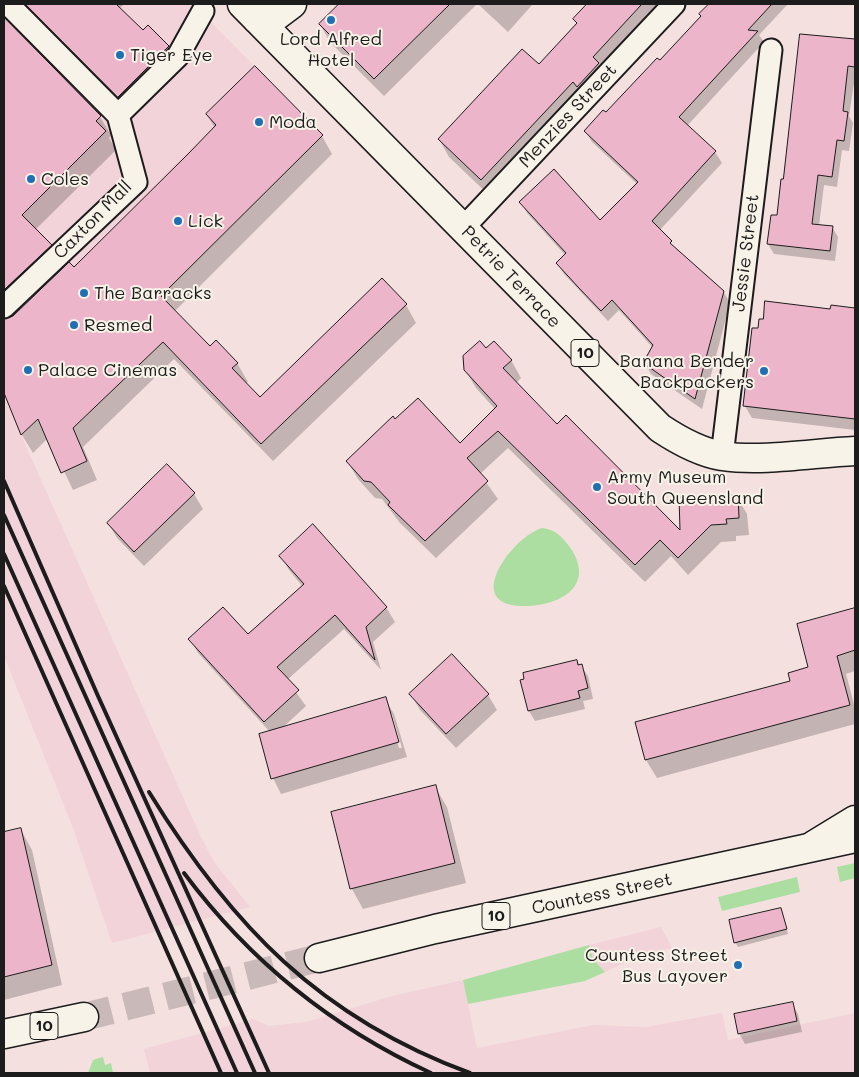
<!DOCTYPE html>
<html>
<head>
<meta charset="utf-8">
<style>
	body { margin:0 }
	#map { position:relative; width:859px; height:1077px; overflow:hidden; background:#f4e0df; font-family:Mali,sans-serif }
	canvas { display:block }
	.frame { position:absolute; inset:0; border:5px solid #1c1c1c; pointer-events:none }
</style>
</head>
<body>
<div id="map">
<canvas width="859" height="1077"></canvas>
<div class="frame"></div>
</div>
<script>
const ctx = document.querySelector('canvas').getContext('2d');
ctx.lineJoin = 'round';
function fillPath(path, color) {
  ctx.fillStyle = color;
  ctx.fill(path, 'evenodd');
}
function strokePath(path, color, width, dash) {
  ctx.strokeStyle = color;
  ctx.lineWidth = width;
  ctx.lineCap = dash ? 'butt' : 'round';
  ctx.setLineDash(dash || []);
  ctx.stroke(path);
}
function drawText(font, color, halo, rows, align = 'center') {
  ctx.font = font + ' Mali,sans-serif';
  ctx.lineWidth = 4;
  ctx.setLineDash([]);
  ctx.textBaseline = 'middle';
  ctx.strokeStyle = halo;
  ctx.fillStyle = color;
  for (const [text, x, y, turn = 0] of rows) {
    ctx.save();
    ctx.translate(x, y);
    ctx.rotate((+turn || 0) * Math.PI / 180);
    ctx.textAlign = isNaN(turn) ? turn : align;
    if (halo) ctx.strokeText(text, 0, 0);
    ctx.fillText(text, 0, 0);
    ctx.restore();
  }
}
fillPath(new Path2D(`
	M 4,4 L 193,4 L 323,135 L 21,435 L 200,835 L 214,862 L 250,907 L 112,943 L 73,828 L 4,656 Z
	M 661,927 L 672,948 L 639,956 L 605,972 L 593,959 L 589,945 Z
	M 463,980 L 477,1048 L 593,1025 L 646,1027 L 722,1013 L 728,1040 L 855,1013 L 855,1073 L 150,1073 L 144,1049 L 253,1019 L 269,1026 L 306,1022 L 392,996 Z`), '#f2d3d9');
fillPath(new Path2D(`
	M 542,528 C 555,529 562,537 569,546 C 598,586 559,607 522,606 C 462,605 512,537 542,528 Z
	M 855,863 L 855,878 L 840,882 L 837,867 Z
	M 797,877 L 800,892 L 722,911 L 718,897 Z
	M 589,945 L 593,959 L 605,972 L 585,981 L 468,1004 L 463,980 Z
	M 103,1057 L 105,1065 L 111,1063 L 113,1073 L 88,1073 L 93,1060 Z`), '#abdea0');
fillPath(new Path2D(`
	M 4,4 L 124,4 L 119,9 L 143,32 L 148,27 L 168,47 L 179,65 L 129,115 L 9,14 L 7,22 L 100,117 L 111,135 L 109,138 L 116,150 L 35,230 L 51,245 L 61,264 L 4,320 Z
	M 341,4 L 477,4 L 384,96 L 330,42 L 320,24 Z
	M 478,4 L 531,4 L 532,5 L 508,32 Z
	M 589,4 L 672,4 L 491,197 L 449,157 L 439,139 L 539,66 L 578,24 L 575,19 Z
	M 711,4 L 788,4 L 759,35 L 764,42 L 687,126 L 715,152 L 722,163 L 659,231 L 674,249 L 723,291 L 730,303 L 702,409 L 651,374 L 645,363 L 653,348 L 619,310 L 608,321 L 564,274 L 557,263 L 565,255 L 527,213 L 521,202 L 599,221 L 637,184 L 592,142 L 585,131 L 660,62 Z
	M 801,35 L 855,40 L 855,76 L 849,116 L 853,123 L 849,151 L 842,150 L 837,187 L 824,185 L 819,226 L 832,227 L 838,237 L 835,261 L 774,254 L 768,244 L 778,217 L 784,181 Z
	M 207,115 L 322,136 L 332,154 L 175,311 L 210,347 L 237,363 L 248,382 L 245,384 L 260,398 L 406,305 L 416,323 L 273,461 L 174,359 L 83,447 L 97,480 L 73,490 L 48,438 L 33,453 L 22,435 L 4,390 L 4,320 L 13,318 L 74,269 L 215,128 Z
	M 832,306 L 855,309 L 855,430 L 752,418 L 745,406 L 759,330 L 832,311 Z
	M 486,350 L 511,360 L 521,378 L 516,383 L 557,425 L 681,533 L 737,497 L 747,514 L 749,535 L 736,536 L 736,541 L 721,542 L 688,575 L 671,556 L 645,582 L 508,448 L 480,474 L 498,499 L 436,558 L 400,523 L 382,499 L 375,498 L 358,479 L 348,462 L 460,445 L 495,409 L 476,388 L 465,370 Z
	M 194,494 L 203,509 L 144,566 L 117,538 L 108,523 Z
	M 281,556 L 386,607 L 395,622 L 373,642 L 381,670 L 344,629 L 287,680 L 306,706 L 280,730 L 385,699 L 394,714 L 407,757 L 281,794 L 273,778 L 270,732 L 198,653 L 190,639 L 248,636 L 303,587 L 289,570 ZM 389,714 L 392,714 L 402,748 L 399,748 Z
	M 855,609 L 855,671 L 846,674 L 855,708 L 855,724 L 657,778 L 646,760 L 637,723 L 792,682 L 810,668 L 799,625 Z
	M 577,661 L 588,676 L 593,699 L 583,701 L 585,709 L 535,721 L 529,711 L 522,681 Z
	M 411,695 L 488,695 L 497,710 L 456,748 L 420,710 Z
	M 435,787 L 447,807 L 466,883 L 363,909 L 352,889 L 332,813 Z
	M 4,830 L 8,833 L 21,830 L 32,850 L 62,985 L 4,1000 Z
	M 781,909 L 788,934 L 738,947 L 735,942 Z
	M 792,1004 L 798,1014 L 802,1032 L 745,1044 L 739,1033 Z`), '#0003');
const building = new Path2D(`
	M 25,4 L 116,4 L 143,30 L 148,25 L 169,46 L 118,97 Z
	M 339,4 L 450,4 L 374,79 L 319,24 Z
	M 587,4 L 642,4 L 593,57 L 599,63 L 577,87 L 573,82 L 481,180 L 438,139 L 522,49 L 539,64 L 577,23 L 573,19 Z
	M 709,4 L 772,4 L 748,30 L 758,31 L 679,117 L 716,151 L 652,221 L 672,241 L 670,243 L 724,291 L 695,399 L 643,363 L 653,345 L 612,300 L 601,311 L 579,288 L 556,263 L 566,253 L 519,202 L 554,169 L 600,220 L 638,182 L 584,131 L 603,110 L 606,112 L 657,58 L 660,60 L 701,16 L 699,14 Z
	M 4,17 L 101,116 L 96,121 L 106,131 L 22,215 L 52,245 L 4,290 Z
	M 800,34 L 855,39 L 855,67 L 848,66 L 843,111 L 848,112 L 844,141 L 837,140 L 832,177 L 818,175 L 812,224 L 833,226 L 830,251 L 767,244 L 771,215 L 777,215 L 781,179 L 783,179 Z
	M 255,66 L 323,135 L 161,296 L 210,346 L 216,340 L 238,363 L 232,368 L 260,397 L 382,278 L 407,304 L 261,444 L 163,342 L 73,428 L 87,461 L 61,473 L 38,419 L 21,435 L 4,393 L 4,319 L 13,316 L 69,262 L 74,267 L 188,154 L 216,125 L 206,114 Z
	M 765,301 L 830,309 L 831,305 L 855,308 L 855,419 L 743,406 L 752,328 L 758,328 L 759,319 L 763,319 Z
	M 480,341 L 486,348 L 494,341 L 512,360 L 503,368 L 557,424 L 566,415 L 680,530 L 679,497 L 738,495 L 739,518 L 726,519 L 727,524 L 711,525 L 678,558 L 660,540 L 635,565 L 498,431 L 467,458 L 488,481 L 425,541 L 388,505 L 390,502 L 371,482 L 364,481 L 346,461 L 393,416 L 395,419 L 418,398 L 460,443 L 497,406 L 464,370 L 463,356 Z
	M 167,464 L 195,493 L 134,552 L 107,523 Z
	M 313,524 L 387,607 L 366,627 L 375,660 L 335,615 L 277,667 L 299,690 L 264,722 L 188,639 L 223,607 L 248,634 L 304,584 L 279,556 Z
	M 855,608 L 855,650 L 837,656 L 850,705 L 645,760 L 635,722 L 790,681 L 788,673 L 808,667 L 797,624 Z
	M 452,654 L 489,694 L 446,734 L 409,694 Z
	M 577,660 L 578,665 L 582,664 L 588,688 L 578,691 L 580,698 L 528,711 L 520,680 L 524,679 L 523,673 Z
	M 386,697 L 399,742 L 271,779 L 259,734 Z
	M 436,785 L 455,863 L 350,889 L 331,812 Z
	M 21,828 L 52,965 L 4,977 L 4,832 Z
	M 781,908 L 787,929 L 734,943 L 729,920 Z
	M 793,1002 L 797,1021 L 738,1034 L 734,1014 Z`);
fillPath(building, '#edb5ca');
strokePath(building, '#1c1c1c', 1);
strokePath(new Path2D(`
	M 84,1017 L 319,958`), '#c9b9b8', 28, [28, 14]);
const street = new Path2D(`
	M 118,115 L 178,56 L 203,11
	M 463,228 L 674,4
	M 4,307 L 136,182 L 118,115 L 8,4
	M 722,456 L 771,50`);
const secondary = new Path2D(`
	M 257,19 L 276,16 L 292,4
	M 814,845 L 855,820`);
const primary = new Path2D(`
	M 242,4 L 660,428 C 678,440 699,452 722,456 C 763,462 813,453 855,451
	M 319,958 L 435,929 L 855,838
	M 4,1034 L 84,1017`);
strokePath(street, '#1c1c1c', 25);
strokePath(secondary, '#1c1c1c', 31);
strokePath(primary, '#1c1c1c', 31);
strokePath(street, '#f7f3e8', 21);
strokePath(secondary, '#f7f3e8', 28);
strokePath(primary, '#f7f3e8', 28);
strokePath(new Path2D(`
	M 4,481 L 98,696 L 269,1073
	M 4,515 L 255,1073
	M 4,554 L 237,1073
	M 4,586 L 221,1073
	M 149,792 C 231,925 320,1018 470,1073
	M 184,873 C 249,960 333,1028 431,1073`), '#1c1c1c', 4);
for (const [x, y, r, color] of [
	[331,20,5,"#1f6fb2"],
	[120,55,5,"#1f6fb2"],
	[259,122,5,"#1f6fb2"],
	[31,179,5,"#1f6fb2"],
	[178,221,5,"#1f6fb2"],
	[84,293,5,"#1f6fb2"],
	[74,325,5,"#1f6fb2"],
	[28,370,5,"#1f6fb2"],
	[764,371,5,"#1f6fb2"],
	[597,487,5,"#1f6fb2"],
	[738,965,5,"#1f6fb2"]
]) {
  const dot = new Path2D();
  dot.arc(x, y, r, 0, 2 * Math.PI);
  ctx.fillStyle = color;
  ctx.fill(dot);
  strokePath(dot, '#f7f3e8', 2);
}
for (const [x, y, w] of [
	[585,353,28],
	[496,916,28],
	[44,1026,28]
]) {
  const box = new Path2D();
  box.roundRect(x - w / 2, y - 13.5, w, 27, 4);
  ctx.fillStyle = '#f7f3e8';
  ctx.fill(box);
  strokePath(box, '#1c1c1c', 1);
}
drawText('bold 16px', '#1c1c1c', null, [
	["10",585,353],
	["10",496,916],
	["10",44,1026]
]);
drawText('18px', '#1c1c1c', '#f7f3e8', [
	["Lord Alfred",331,39,"center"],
	["Hotel",331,60,"center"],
	["Tiger Eye",130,55],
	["Moda",269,122],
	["Coles",41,179],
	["Lick",188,221],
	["The Barracks",94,293],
	["Resmed",84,325],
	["Banana Bender",754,361,"right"],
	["Backpackers",754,382,"right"],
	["Palace Cinemas",38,370],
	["Army Museum",607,477],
	["South Queensland",607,498],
	["Countess Street",728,955,"right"],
	["Bus Layover",728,976,"right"]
], 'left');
drawText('18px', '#1c1c1c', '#f7f3e8', [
	["Menzies Street",568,116,-47],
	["Caxton Mall",93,220,-45],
	["Jessie Street",746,253,-83],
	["Petrie Terrace",511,277,46],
	["Countess Street",602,894,-12]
]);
</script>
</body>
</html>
